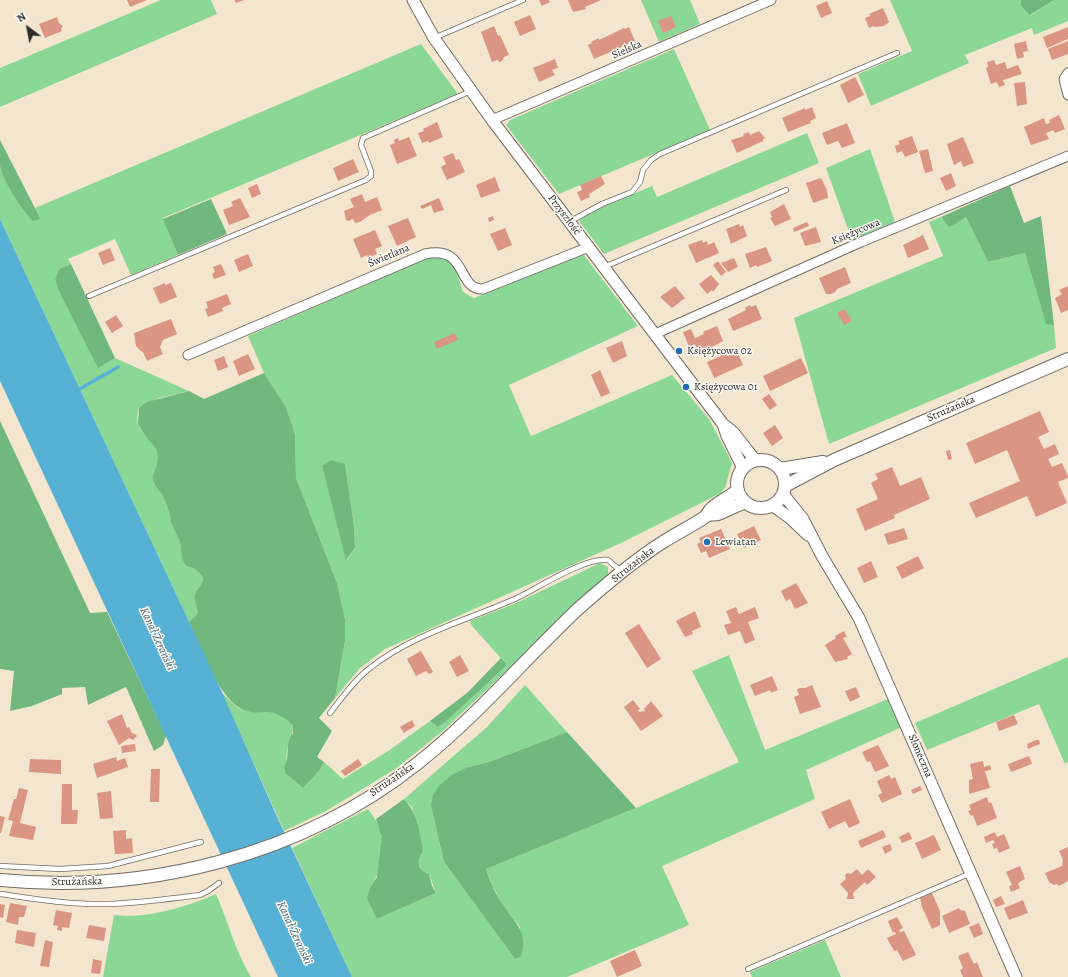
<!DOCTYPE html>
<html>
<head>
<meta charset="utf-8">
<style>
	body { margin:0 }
	#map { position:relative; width:1068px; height:977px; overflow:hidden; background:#f4e6ce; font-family:Alegreya,serif }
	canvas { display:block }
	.north { position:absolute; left:8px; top:8px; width:40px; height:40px; -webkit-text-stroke:3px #fdfcf7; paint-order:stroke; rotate:328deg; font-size:11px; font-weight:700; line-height:16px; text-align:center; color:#2b2b2b }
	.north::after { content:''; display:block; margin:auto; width:14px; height:18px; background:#2b2b2b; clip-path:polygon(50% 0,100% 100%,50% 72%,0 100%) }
</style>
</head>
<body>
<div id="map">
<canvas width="1068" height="977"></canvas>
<div class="north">N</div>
</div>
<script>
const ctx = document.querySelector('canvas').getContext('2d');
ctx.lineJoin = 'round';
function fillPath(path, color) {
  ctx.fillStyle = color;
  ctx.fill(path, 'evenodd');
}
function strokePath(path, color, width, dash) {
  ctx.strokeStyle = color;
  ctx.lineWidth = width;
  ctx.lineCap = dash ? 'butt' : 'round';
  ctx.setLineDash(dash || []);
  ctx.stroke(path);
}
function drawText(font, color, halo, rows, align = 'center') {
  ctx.font = font + ' Alegreya,serif';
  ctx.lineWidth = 3;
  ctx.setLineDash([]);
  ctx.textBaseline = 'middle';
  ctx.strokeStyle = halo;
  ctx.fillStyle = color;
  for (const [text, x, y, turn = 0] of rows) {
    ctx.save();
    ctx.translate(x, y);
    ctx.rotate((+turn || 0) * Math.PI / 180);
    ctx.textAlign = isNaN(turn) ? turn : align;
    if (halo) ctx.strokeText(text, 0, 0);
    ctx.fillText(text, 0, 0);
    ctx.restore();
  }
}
fillPath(new Path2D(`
	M 161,0 L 211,0 L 217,14 L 0,107 L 0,68 Z
	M 641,0 L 690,0 L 700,24 L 659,42 Z
	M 890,0 L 1021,0 L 1021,6 L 1031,15 L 1054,0 L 1068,0 L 1068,21 L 1034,35 L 1032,28 L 965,55 L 969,63 L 871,106 L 858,74 L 912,51 Z
	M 421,44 L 458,94 L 163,218 L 178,255 L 131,275 L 115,239 L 68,259 L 71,264 L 59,269 L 55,279 L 98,367 L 115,358 L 189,391 L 159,398 L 139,408 C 130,436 159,438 159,457 C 159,464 155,471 152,478 L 156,487 L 163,496 L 169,512 L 171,523 L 180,542 L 182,559 L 186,566 L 195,569 L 203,577 C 203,585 199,586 196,592 C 194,598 197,607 198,613 L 189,622 L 0,219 L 0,165 L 10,190 L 22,207 L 39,219 L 35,208 Z
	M 674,49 L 710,130 L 559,194 L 506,125 L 510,120 Z
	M 807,133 L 819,163 L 604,254 L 579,221 L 582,216 L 652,186 L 657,197 Z
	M 870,149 L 895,222 L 852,240 L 826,168 Z
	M 941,217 L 948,226 L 966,217 L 988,262 L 1025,253 L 1046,323 L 1054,325 L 1056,348 L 829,444 L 794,318 L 943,256 L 929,222 Z
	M 583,254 L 638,326 L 509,385 L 531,436 L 672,375 L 709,419 L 732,463 L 725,488 L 719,494 L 621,543 L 385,649 L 360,668 L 335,698 L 345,641 L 345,619 L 337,583 L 296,478 L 295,434 L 286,407 L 264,373 L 248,336 L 428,258 C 454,253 457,272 463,292 L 474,298 ZM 345,464 L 354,526 L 355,548 L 347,560 L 322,466 Z
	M 600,563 L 608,567 L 608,574 L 444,730 L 398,767 L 374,782 L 326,811 L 284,831 L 222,693 C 228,698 234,706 241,709 C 265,718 270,702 293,726 C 293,736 288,743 287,751 C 286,759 287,766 286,774 L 303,788 L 319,771 L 324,762 L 343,779 L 388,751 L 430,721 L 439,727 L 507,665 L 472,626 L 470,621 L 514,604 Z
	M 729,655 L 765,750 L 888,699 L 902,727 L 806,770 L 815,799 L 662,866 L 689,925 L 567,977 L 352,977 L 292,848 L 368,809 C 374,817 381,827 382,837 C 383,853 380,874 371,886 L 377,919 L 436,893 L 429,874 L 423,871 L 418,864 L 415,819 L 412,807 L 404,799 L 487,727 L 525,685 L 567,732 L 489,762 L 468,767 L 431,806 L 444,862 L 515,959 L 521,957 L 520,927 L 504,907 L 492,885 L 486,869 L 636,808 L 739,762 L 692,671 Z
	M 1068,657 L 1068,762 L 1065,764 L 1039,704 L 927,750 L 915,723 Z
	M 216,894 C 228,921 235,951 251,977 L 103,977 L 114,915 C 147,919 186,907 216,894 Z
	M 825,940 L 841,977 L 752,977 L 750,972 Z`), '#8bd795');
fillPath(new Path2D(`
	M 1021,0 L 1054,0 L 1030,15 L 1021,6 Z
	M 0,140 L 35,208 L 40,219 L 33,221 C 21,209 3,182 0,165 C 0,157 0,148 0,140 Z
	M 1010,186 L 1024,223 L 1041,216 L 1054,325 L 1046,324 L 1025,253 L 988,262 L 966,217 L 952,226 L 948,226 L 941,217 Z
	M 211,199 L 227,234 L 178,255 L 163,219 Z
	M 71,264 L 115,358 L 98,368 L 59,291 L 55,279 L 59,269 Z
	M 264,373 L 286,407 L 295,434 L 296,478 L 337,583 L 345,619 L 345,641 L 335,698 L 319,718 L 332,731 L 317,757 L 324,762 L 319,771 L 303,788 L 286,774 L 284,767 C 291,756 284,744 293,733 L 293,726 C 268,701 261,720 240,708 C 217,695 200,645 189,622 L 198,613 C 197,607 193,598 196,592 C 199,586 203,585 203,577 L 195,569 L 186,566 L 182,559 L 180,542 L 171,523 L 169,512 L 163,496 L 156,487 L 152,478 C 167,444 151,450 138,424 L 139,408 L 147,402 L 189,391 L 204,399 Z
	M 0,421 L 90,613 L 107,612 L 166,736 L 163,745 L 154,751 L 126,687 L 88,705 L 85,687 L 62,688 L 62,694 L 32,706 L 10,711 L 14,671 L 0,669 Z
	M 331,460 L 345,464 L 354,526 L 355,548 L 346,560 L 322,466 Z
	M 501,658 L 507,665 L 444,723 L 438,727 L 430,721 L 467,693 Z
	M 567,732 L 636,808 L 486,869 C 490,882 496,895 504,906 C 517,926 528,931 521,957 L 515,959 L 444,862 L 431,806 L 433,795 L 439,786 L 450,776 L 468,767 L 489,762 Z
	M 404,799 C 417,812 420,833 423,851 C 416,861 417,869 429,874 L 432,886 L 436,893 L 377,919 L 367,898 L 371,886 L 377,877 L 382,837 L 376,819 Z`), '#70b87e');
fillPath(new Path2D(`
	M 0,219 L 222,692 L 278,819 L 352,977 L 278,977 L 0,381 Z`), '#56b1d4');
strokePath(new Path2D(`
	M 76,391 L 118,367`), '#56b1d4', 3.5);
fillPath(new Path2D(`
	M 127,0 L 147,0 L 130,7 Z
	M 234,0 L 244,0 L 236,3 Z
	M 539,0 L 549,0 L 550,2 L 542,6 Z
	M 568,0 L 601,0 L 585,7 L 586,9 L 573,12 Z
	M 827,1 L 832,13 L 821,18 L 816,6 Z
	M 883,8 L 889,22 L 884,26 L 875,27 L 874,26 L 869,28 L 865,18 L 870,16 L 869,14 Z
	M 530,15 L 536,29 L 520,36 L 514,22 Z
	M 671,16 L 676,27 L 663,33 L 658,21 Z
	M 57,17 L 59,23 L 63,26 L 61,29 L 62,31 L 45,38 L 39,24 Z
	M 494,26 L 498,36 L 500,35 L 509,55 L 504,57 L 503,60 L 500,62 L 497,60 L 492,62 L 481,32 Z
	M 629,27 L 635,41 L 594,59 L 588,45 L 592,43 L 591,42 L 599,38 L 599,40 L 624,28 L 625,29 Z
	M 1068,27 L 1068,39 L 1047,48 L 1043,37 Z
	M 1026,41 L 1028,51 L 1023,52 L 1024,57 L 1017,59 L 1014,44 Z
	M 1068,41 L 1068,54 L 1052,60 L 1048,49 Z
	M 555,59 L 558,68 L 552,70 L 555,75 L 539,82 L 533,68 Z
	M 994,60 L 996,65 L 1005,62 L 1007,69 L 1018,65 L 1022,74 L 1003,80 L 1005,85 L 999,87 L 997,82 L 991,84 L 986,68 L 988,67 L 987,62 Z
	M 855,77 L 864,95 L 848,103 L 840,85 Z
	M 1025,82 L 1027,104 L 1017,106 L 1014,83 Z
	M 812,107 L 816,118 L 810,121 L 811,123 L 788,132 L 782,118 L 805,108 L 805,110 Z
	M 1059,115 L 1065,129 L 1055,133 L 1053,130 L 1046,133 L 1049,139 L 1031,145 L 1024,127 L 1044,118 L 1046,124 L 1050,123 L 1049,120 Z
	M 437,122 L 443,137 L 429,143 L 428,141 L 422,143 L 418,133 L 424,131 L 423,129 Z
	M 847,123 L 855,143 L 842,148 L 838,141 L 827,145 L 822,133 Z
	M 759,131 L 765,138 L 763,139 L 763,141 L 737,153 L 731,140 L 744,136 L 743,134 L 749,132 L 750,135 Z
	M 912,136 L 918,152 L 905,157 L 902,151 L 897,153 L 895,146 L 900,144 L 898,141 Z
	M 409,137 L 417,156 L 397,164 L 390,145 L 395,143 L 394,140 L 398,138 L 399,141 Z
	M 963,137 L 974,163 L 963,167 L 961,161 L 954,165 L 947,144 Z
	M 928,149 L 933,171 L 925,173 L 919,151 Z
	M 453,153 L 456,160 L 459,159 L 465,172 L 447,180 L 441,167 L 446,164 L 443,157 Z
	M 353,159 L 359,172 L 338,181 L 333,168 Z
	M 951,173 L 956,186 L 946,191 L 940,178 Z
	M 601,176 L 605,184 L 589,194 L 590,197 L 581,201 L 577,192 L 582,190 L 580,185 Z
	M 495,177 L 500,191 L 481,198 L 476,185 Z
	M 821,178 L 827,190 L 828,198 L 813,203 L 806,183 Z
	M 257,184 L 261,194 L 252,198 L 248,188 Z
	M 362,194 L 365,202 L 377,197 L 382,210 L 370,215 L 360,222 L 355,223 L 353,219 L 348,221 L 346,220 L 344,211 L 354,207 L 350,199 Z
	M 240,198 L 250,217 L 229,225 L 223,210 L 233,206 L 231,202 Z
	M 439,198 L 444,210 L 434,213 L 431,205 L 422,209 L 420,206 Z
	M 784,204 L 791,219 L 775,226 L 770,218 L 772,217 L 770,212 Z
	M 493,216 L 494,220 L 489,222 L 488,218 Z
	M 408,218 L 416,237 L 397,246 L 388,226 Z
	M 807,222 L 809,226 L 794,232 L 793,228 Z
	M 739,224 L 740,227 L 743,225 L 747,236 L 731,244 L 726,229 Z
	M 816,227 L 821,242 L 805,246 L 800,233 Z
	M 505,228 L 512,245 L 498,251 L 490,234 Z
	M 375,230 L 382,246 L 375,249 L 377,254 L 368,258 L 367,255 L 361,258 L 353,239 Z
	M 923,235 L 929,249 L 908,258 L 903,245 Z
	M 702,240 L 703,243 L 707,241 L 708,245 L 714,242 L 719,253 L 696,263 L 688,245 Z
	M 766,247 L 772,261 L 757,267 L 756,265 L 750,268 L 745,254 Z
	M 110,248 L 115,260 L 103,265 L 98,253 Z
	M 248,254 L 253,266 L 239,272 L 234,260 Z
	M 734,258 L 738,267 L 728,272 L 721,263 Z
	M 718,261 L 726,272 L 721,276 L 713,265 Z
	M 221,264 L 226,275 L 214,279 L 212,274 L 215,272 L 213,267 Z
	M 845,267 L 851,283 L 837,289 L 835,292 L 831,294 L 826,294 L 819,278 Z
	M 711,275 L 719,284 L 713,292 L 712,290 L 707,294 L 699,284 Z
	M 165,283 L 165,285 L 171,283 L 177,297 L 160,304 L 153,288 Z
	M 675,286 L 685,298 L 672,308 L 660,297 Z
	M 1068,286 L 1068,310 L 1061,313 L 1055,298 L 1062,294 L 1059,290 Z
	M 227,294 L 231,304 L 222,308 L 223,311 L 208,317 L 205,309 L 208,308 L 206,302 Z
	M 750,305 L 751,307 L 756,305 L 762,319 L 733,331 L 728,319 L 746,310 L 745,308 Z
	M 845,309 L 852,321 L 844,325 L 837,313 Z
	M 116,315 L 123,326 L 112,333 L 105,322 Z
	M 171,319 L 177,334 L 163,340 L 160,347 L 163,354 L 147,361 L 143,352 L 141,351 L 136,346 L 134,333 Z
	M 717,326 L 723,341 L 699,354 L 695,344 L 689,347 L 683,332 L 691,329 L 695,338 L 704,334 L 703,332 Z
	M 455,333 L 458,340 L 437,349 L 434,342 Z
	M 622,341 L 627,356 L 613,363 L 606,348 Z
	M 736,349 L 743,365 L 714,378 L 707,362 Z
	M 248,354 L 255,369 L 239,376 L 233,361 Z
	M 224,356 L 228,367 L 218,371 L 214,360 Z
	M 801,358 L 808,373 L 770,391 L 763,376 Z
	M 600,370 L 610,393 L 601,397 L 591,375 Z
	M 769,394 L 777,405 L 770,410 L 762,399 Z
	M 1040,411 L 1049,432 L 1038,437 L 1044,449 L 1055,444 L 1059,454 L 1048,459 L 1052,467 L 1062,463 L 1068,476 L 1068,478 L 1058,482 L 1067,503 L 1036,517 L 1027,496 L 976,518 L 969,503 L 1020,481 L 1007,450 L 975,464 L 966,443 Z
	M 775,425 L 783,438 L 772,446 L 763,433 Z
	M 950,450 L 952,459 L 948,460 L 946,451 Z
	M 892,467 L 900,486 L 921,477 L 930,499 L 894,515 L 895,518 L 865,531 L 856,509 L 878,499 L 871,483 L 878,479 L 875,474 Z
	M 754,526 L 761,540 L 744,548 L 737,534 Z
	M 904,528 L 908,539 L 888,545 L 884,534 Z
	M 721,529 L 730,549 L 709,558 L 706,551 L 701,553 L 697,544 L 701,542 L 699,538 Z
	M 918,556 L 924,568 L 902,579 L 896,567 Z
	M 871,561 L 878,577 L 864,583 L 857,568 Z
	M 796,583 L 808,603 L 795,609 L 790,599 L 786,601 L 781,591 Z
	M 736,607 L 739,614 L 755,607 L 759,618 L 748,622 L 755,640 L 745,644 L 740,631 L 728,635 L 724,625 L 731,623 L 726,611 Z
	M 695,611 L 701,627 L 692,631 L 693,634 L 685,637 L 676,621 Z
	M 639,624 L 661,659 L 647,668 L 625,633 Z
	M 844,631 L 847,637 L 843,638 L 852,654 L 847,657 L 848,659 L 835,662 L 825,645 L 836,638 L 835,636 Z
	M 421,651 L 433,672 L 429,674 L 426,671 L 416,676 L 407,659 Z
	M 460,655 L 469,671 L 457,677 L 449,662 Z
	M 772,676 L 778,690 L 771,693 L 770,690 L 755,696 L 750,685 Z
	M 812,685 L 821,707 L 800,714 L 794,697 L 799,695 L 797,690 L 799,688 L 805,688 Z
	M 856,687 L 860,697 L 850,702 L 845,691 Z
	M 633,700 L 640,709 L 638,710 L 639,712 L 645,711 L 644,709 L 651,701 L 663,716 L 641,731 L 624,707 Z
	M 122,714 L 127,728 L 129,727 L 132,733 L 135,734 L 137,736 L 133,740 L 129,738 L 119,745 L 107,721 Z
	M 1014,715 L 1018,724 L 999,731 L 996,722 Z
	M 412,720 L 415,726 L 404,733 L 400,727 Z
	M 1036,740 L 1039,740 L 1040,744 L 1028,749 L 1027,744 Z
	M 135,744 L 136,751 L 122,753 L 121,746 Z
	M 878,745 L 889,766 L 875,772 L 870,761 L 867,762 L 862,752 Z
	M 1029,756 L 1032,764 L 1011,772 L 1008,764 Z
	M 116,757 L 117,761 L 125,758 L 128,767 L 97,778 L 93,764 Z
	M 30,759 L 61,760 L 61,774 L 29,772 Z
	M 358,759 L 362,765 L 345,776 L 341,771 Z
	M 983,761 L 984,767 L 990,765 L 991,770 L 985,771 L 990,788 L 969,794 L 969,780 L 973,779 L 970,764 Z
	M 151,769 L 160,769 L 159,802 L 150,802 Z
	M 889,775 L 891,779 L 895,777 L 902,794 L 882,803 L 878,795 L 882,793 L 877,781 Z
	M 62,784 L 72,784 L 72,810 L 78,810 L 77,824 L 61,824 Z
	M 920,786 L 922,790 L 913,794 L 911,790 Z
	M 19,788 L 28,790 L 20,823 L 36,827 L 33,840 L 9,836 L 13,821 L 8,820 L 14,799 L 16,799 Z
	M 111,791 L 113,818 L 100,819 L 97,793 Z
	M 987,797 L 989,803 L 991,802 L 997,818 L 977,826 L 973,815 L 971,816 L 968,811 L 971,810 L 969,805 Z
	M 850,799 L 860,823 L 849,828 L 845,821 L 829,829 L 821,812 Z
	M 0,816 L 5,817 L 1,833 L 0,833 Z
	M 126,830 L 126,839 L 132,838 L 133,853 L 115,854 L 113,831 Z
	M 883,830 L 886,837 L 861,848 L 858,841 Z
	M 909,832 L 912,839 L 902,843 L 899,837 Z
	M 995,832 L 997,837 L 1004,834 L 1010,848 L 999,853 L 997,848 L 994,849 L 992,844 L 995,843 L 993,840 L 986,843 L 984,837 Z
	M 934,835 L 941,850 L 922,859 L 915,843 Z
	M 890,844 L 892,850 L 885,854 L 882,847 Z
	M 1068,847 L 1068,881 L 1059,886 L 1057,884 L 1054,885 L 1049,882 L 1045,873 L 1062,866 L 1063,860 L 1059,851 Z
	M 1020,866 L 1025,879 L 1018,883 L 1020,888 L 1011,892 L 1009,886 L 1012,885 L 1006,872 Z
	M 857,869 L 862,875 L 868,869 L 876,877 L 867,885 L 865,882 L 856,890 L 853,893 L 854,899 L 847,899 L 848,893 L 840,884 L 846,879 L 845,875 L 847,873 L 851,874 Z
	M 932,893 L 940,911 L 940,925 L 932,929 L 922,907 L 920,898 Z
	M 1001,896 L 1005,904 L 996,907 L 993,900 Z
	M 1023,900 L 1028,913 L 1009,920 L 1004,908 Z
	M 10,903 L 27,906 L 24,917 L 19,917 L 18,925 L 6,922 Z
	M 0,904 L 5,905 L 3,918 L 0,917 Z
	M 959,908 L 960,910 L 965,911 L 970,924 L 949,933 L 942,916 Z
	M 56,910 L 72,913 L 69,928 L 62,927 L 62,931 L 57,930 L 58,926 L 53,925 Z
	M 897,917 L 903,928 L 899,930 L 900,932 L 904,931 L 916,955 L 903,961 L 897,950 L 894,951 L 887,938 L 896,934 L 895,932 L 893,933 L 888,921 Z
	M 979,923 L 983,934 L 974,938 L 969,927 Z
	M 89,925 L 106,928 L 104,941 L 86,938 Z
	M 17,930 L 36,933 L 34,947 L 15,943 Z
	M 45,940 L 53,942 L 49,967 L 40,966 Z
	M 635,950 L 642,966 L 617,977 L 610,961 Z
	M 968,952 L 974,964 L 977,962 L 983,977 L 963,977 L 960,970 L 963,968 L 958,956 Z
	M 93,959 L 102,961 L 100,974 L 91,973 Z`), '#da9583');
const service = new Path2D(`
	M 434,38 L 523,0
	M 569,222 L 602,204 L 632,192 L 640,182 L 643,170 L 651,160 L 660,154 L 897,53
	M 604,267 L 786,190
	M 89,296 L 366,180 L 371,176 L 371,171 L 361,145 L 363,138 L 471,91
	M 330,713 C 342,698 354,680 370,668 C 413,634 468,620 517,598 C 540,587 585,557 608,560 L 622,572
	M 0,866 L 60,869 L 108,866 L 201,842
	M 0,894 C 36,899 72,905 108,904 C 139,903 169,899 200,895 L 208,891 L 219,883
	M 748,969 L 971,873`);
const minor = new Path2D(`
	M 1068,73 L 1064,79 L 1068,95
	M 492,120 L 771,0
	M 655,334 L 861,242 L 1068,156
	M 188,355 L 425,254 C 469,245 456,290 483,289 L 589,247`);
const tertiary = new Path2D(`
	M 413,0 L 434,38 L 492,120 L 723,424 L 733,432 L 755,460
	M 723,424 L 727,436 L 743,468
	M 783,494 L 803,519 L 822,556 L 859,618 L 1016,977
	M 772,505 L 790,518 L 808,535`);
const secondary = new Path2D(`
	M737 484a24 24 0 1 1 48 0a24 24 0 1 1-48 0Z
	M 780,469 L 823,462
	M 785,486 L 834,460 L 1068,359
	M 707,515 L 718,514 L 745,502
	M 0,880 C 147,894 301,856 418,763 C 476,717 524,660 578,609 C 605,585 633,561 663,542 C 677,533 692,526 705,517 C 708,514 709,510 713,507 C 721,501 730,496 738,490`);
strokePath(service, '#716c64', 6);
strokePath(minor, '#716c64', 11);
strokePath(tertiary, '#716c64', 13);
strokePath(secondary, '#716c64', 14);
strokePath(service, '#fff', 4.5);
strokePath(minor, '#fff', 9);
strokePath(tertiary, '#fff', 11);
strokePath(secondary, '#fff', 12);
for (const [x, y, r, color] of [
	[679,351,4,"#1f6fb2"],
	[686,387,4,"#1f6fb2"],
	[707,542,4,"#1f6fb2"]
]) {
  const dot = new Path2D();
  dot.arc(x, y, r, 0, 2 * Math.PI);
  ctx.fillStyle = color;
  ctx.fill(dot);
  strokePath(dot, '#fdfcf7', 1.5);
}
drawText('11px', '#2b2b2b', '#fdfcf7', [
	["Sielska",627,50,-24],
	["Przyszłość",564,215,53],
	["Księżycowa",856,232,-23],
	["Świetlana",389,256,-23],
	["Strużańska",951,409,-23],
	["Strużańska",633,565,-38],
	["Słoneczna",920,756,67],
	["Strużańska",392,780,-34],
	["Strużańska",77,882,-1]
]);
drawText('11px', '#2b2b2b', '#fdfcf7', [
	["Księżycowa 02",687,351],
	["Księżycowa 01",694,387],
	["Lewiatan",715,542]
], 'left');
drawText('italic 12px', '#3c616f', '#fdfcf7', [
	["Kanał Żerański",157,639,65],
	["Kanał Żerański",294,933,65]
]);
</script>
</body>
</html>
